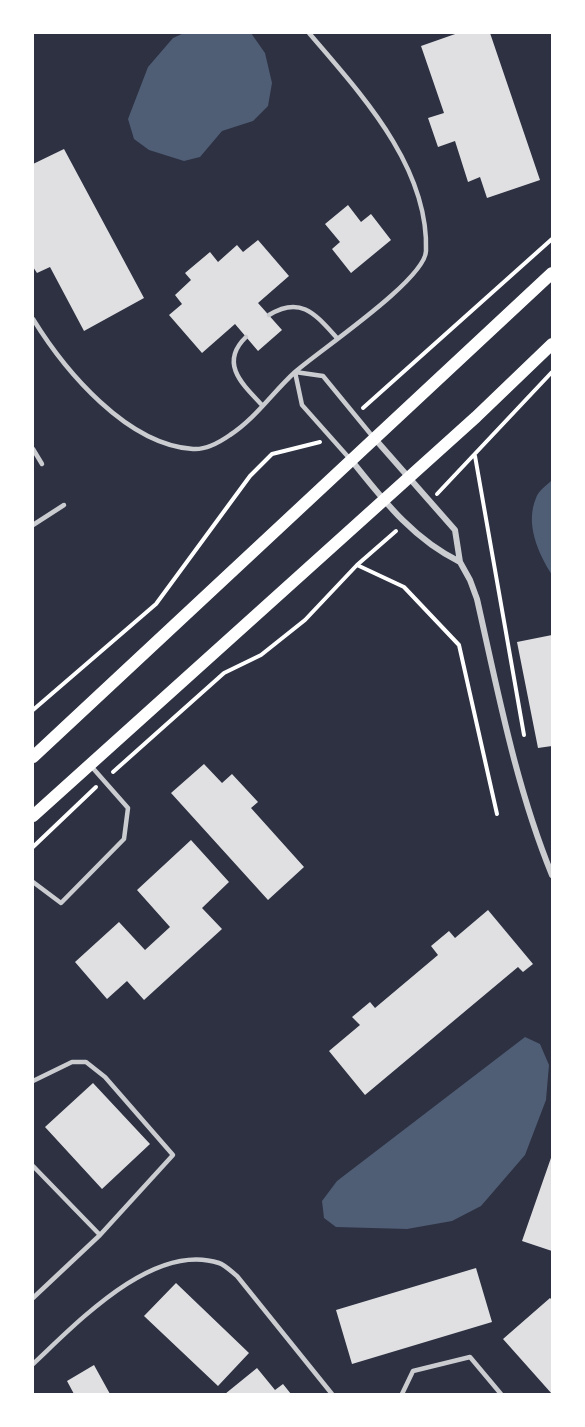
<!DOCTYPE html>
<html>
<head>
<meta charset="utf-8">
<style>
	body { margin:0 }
	#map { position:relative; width:585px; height:1427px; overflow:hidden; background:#2d3142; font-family:"Roboto Condensed",sans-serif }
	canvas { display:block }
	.frame { position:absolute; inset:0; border:34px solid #fff; pointer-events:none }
</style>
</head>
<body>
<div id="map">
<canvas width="585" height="1427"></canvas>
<div class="frame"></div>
</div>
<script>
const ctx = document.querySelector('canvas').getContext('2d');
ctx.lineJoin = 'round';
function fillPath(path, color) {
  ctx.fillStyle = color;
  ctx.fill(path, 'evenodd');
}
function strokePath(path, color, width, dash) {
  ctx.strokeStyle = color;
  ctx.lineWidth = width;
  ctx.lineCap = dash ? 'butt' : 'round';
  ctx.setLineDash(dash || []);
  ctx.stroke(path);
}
fillPath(new Path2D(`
	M 184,33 L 251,33 L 265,53 L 272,83 L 268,106 L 253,121 L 222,131 L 200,157 L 184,161 L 149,150 L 134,139 L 128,119 L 148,67 L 173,38 Z
	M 552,480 L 552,575 C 538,553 525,524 536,498 C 538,491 547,485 552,480 Z
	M 525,1037 L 540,1044 L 549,1065 L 546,1100 L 525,1155 L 481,1206 L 452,1221 L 407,1229 L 336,1227 L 324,1218 L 322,1201 L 337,1181 Z`), '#4f5d75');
fillPath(new Path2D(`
	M 458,33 L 490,33 L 540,180 L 487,198 L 480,177 L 468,182 L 455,141 L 438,147 L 428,118 L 444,113 L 421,46 Z
	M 64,149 L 144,298 L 84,331 L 50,267 L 37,273 L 33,267 L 33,164 Z
	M 348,205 L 361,222 L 371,214 L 391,240 L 351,273 L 332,249 L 340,242 L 325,224 Z
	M 258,240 L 289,276 L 258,303 L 282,330 L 258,351 L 235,324 L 202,353 L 169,315 L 182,304 L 175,295 L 191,280 L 185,273 L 210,252 L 218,262 L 237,245 L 243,252 Z
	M 552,635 L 552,746 L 538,748 L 517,642 Z
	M 204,764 L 222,783 L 232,774 L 258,802 L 251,808 L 304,867 L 268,900 L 171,793 Z
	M 191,840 L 229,882 L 202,908 L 222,929 L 144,1000 L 127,981 L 107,999 L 75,962 L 119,922 L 145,950 L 170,927 L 137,890 Z
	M 488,910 L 533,964 L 523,972 L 518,967 L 365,1095 L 329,1051 L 360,1025 L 352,1017 L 370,1002 L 375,1008 L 438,955 L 431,946 L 449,931 L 455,938 Z
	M 93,1083 L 150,1144 L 102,1189 L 45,1127 Z
	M 552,1155 L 552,1251 L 522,1241 Z
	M 476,1268 L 492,1322 L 352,1364 L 336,1310 Z
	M 176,1283 L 249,1353 L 218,1386 L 144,1316 Z
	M 550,1298 L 552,1300 L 552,1394 L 503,1339 Z
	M 94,1365 L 110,1394 L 74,1394 L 67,1381 Z
	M 257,1368 L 275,1390 L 283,1384 L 291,1394 L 225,1394 Z`), '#e0e0e3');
strokePath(new Path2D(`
	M 363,408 L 552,239
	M 475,456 L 524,735
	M 437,494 L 552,372
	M 357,565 L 404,587 L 459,645 L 497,814
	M 33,710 L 156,604 L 250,476 L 272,454 L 320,442
	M 113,772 L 224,673 L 261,655 L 305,620 L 357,565 L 396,531
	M 33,847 L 96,787`), '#fff', 4);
strokePath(new Path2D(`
	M 269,315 C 301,295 316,315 337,338
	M 33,319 C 65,371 127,445 193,449 C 205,450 220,442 230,435 C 255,419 273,392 295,372 C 320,350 425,280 426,251 C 429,166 360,93 309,33
	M 246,337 C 219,363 242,384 262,405
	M 33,449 L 42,464
	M 350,459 L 302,405 L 295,372 L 323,376 L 373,437
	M 33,525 L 64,505
	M 33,882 L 61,903 L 124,839 L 128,808 L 91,766
	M 33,1081 L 72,1062 L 86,1062 L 105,1077 L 173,1155 L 100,1235 L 33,1298
	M 33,1166 L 100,1235
	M 33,1364 C 76,1324 153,1241 219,1263 C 225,1265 232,1272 237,1276 L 332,1394
	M 402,1394 L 413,1371 L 470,1357 L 501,1394`), '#caccd0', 4.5);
strokePath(new Path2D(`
	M 352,461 C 384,501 413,539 460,562 L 455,530 L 375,439
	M 460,562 L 470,580 L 477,599 C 498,692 516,787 552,875`), '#caccd0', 6);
strokePath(new Path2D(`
	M 33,757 L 552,273
	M 33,816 L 476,417 L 552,344`), '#fff', 12);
</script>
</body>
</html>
